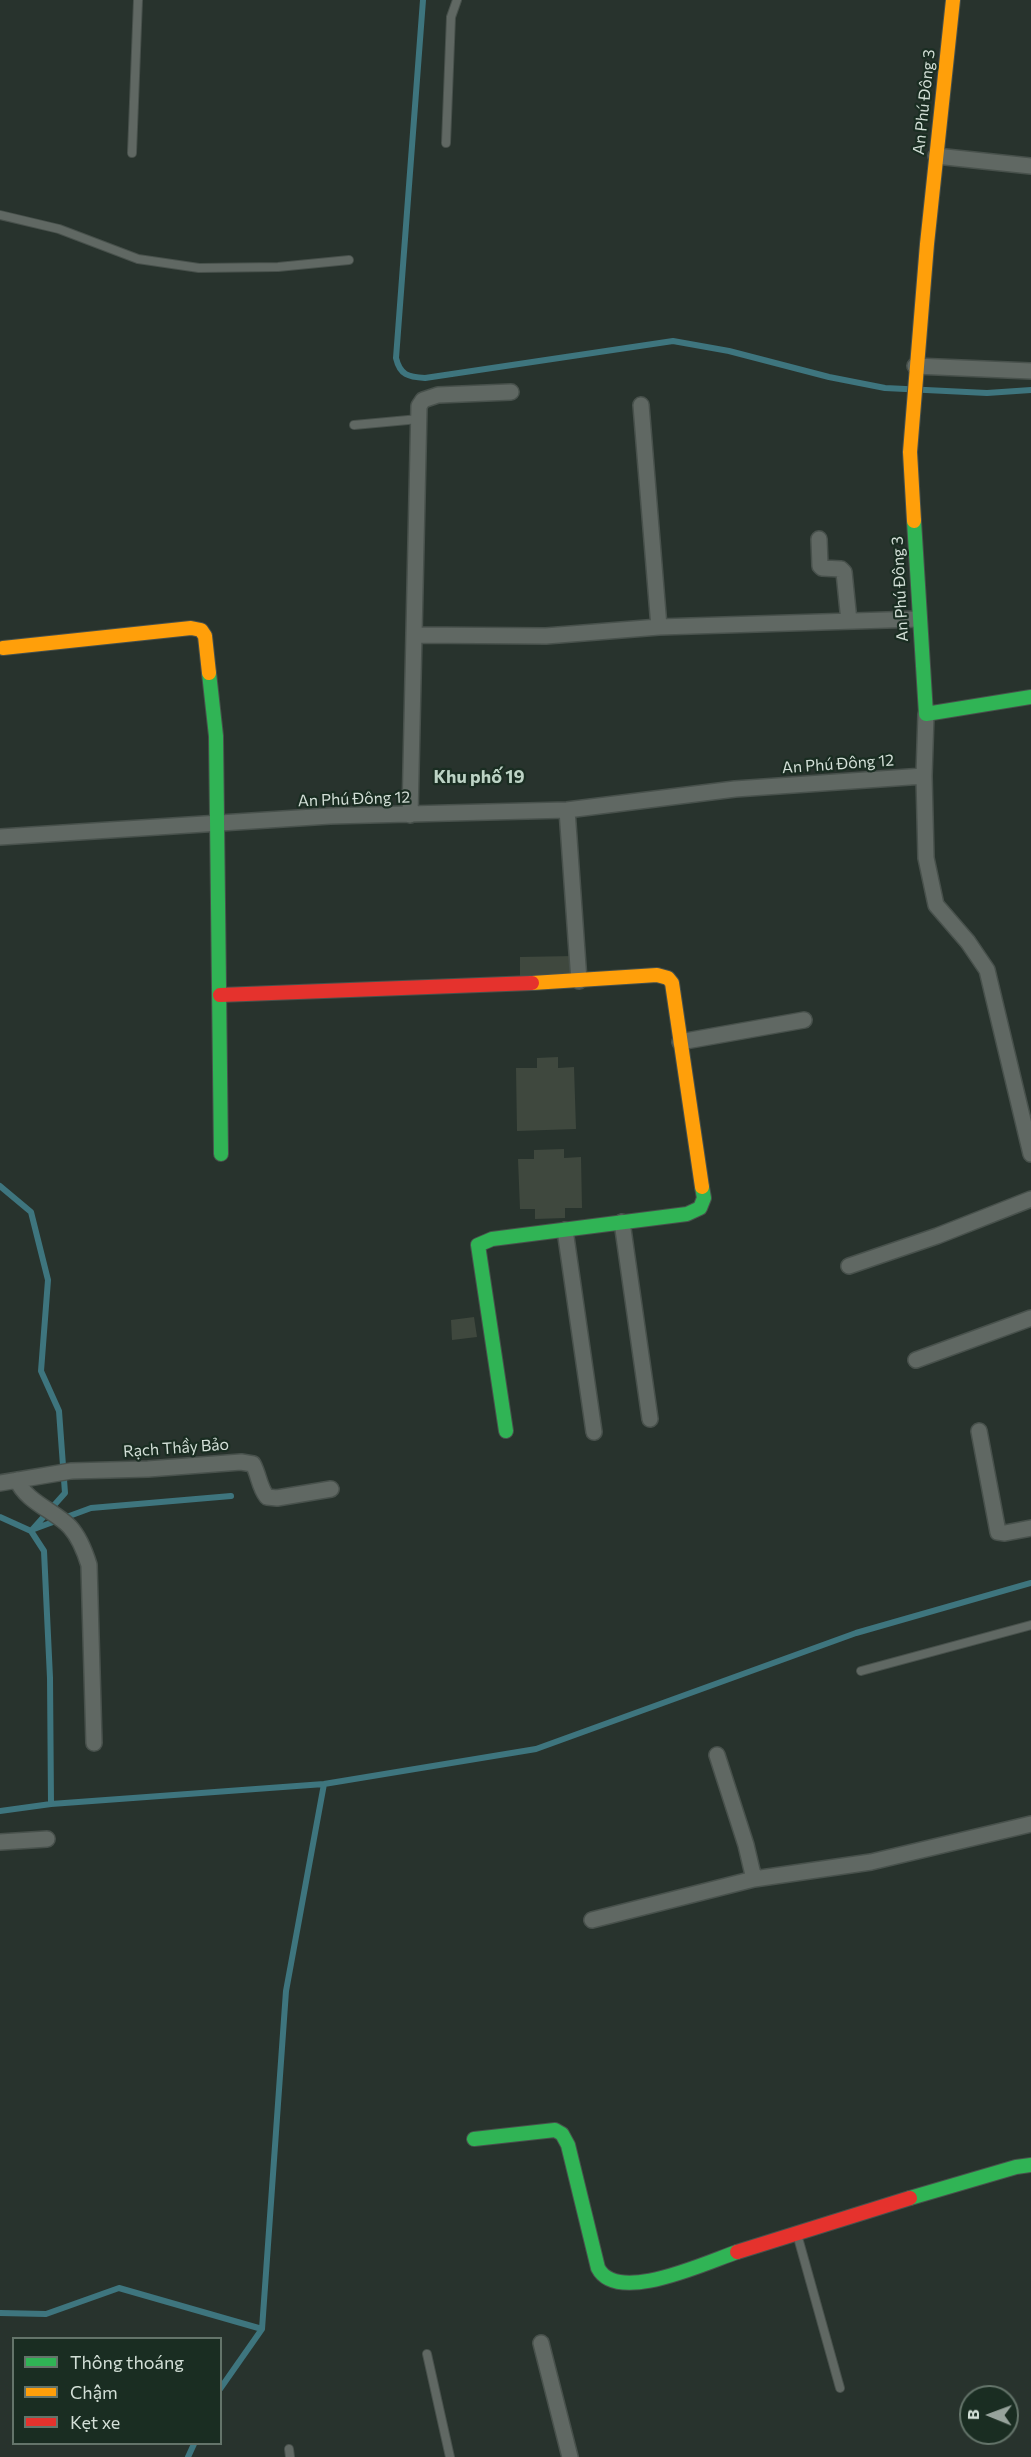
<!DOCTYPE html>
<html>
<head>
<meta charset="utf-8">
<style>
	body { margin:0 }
	#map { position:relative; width:1031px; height:2457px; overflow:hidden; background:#28332d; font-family:Commissioner,sans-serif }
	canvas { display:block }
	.legend { position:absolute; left:12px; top:2337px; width:210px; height:108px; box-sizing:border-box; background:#1a2d22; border:2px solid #64746a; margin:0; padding:8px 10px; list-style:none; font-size:18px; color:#d3dfd7 }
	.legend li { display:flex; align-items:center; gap:12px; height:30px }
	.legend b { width:30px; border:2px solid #64746a }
	.north { position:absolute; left:959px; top:2385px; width:60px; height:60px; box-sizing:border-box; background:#1a2d22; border:2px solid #64746a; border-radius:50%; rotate:271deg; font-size:16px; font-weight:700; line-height:24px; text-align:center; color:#d3dfd7 }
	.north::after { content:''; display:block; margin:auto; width:21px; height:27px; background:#97a39c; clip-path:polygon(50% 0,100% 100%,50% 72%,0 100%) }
</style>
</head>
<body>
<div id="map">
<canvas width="1031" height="2457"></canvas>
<ul class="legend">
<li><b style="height:8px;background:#30b455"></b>Thông thoáng</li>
<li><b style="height:8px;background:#ff9f0a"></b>Chậm</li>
<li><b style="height:8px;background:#e5322d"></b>Kẹt xe</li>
</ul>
<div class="north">B</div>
</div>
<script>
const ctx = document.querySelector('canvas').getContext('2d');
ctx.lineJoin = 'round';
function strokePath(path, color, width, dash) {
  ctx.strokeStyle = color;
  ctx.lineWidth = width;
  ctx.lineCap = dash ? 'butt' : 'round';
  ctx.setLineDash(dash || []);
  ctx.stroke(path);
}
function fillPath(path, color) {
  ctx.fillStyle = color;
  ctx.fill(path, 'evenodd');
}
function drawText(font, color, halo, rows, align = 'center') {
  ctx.font = font + ' Commissioner,sans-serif';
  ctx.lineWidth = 4.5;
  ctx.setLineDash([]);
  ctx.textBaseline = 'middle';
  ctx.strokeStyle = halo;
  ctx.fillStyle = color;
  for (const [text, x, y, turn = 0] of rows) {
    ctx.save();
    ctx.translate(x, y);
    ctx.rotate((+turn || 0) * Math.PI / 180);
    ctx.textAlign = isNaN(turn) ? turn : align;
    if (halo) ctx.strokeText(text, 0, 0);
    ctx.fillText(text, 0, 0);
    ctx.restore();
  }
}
strokePath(new Path2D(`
	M 423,0 L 396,358 C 400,375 408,377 425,378 L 673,341 L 729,351 L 829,377 L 885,388 L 987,393 L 1031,390
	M 0,1186 L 31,1212 L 48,1280 L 41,1371 L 59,1411 L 65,1493 L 31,1531
	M 0,1517 L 31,1531 L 44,1551 L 50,1678 L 51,1804
	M 34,1529 L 91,1508 L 231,1496
	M 0,1811 L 51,1804 L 324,1784 L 536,1749 L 856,1633 L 1031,1583
	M 0,2313 L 46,2314 L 119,2288 L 262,2329
	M 220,2389 L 262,2329 L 286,1991 L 324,1784
	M 188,2457 L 194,2444`), '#3e757e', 6);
fillPath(new Path2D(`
	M 574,956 L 575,976 L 520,978 L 520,957 Z
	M 558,1057 L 558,1068 L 574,1067 L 576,1129 L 517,1131 L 516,1068 L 537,1068 L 537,1058 Z
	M 564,1149 L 564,1158 L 581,1157 L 582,1208 L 565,1208 L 565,1218 L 535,1219 L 535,1209 L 520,1209 L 518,1159 L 534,1159 L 534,1150 Z
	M 474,1317 L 477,1337 L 452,1340 L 451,1320 Z`), '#3f483e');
const lane = new Path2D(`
	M 446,143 L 451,17 L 457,0
	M 132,153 L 138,0
	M 0,215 L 59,229 L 138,259 L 199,268 L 278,267 L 349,260
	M 354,425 L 419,419
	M 861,1671 L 1031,1625
	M 797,2234 L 840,2388
	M 427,2354 L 450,2457
	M 289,2449 L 290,2457`);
const street = new Path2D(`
	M 936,156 L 1031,166
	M 915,366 L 1031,371
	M 641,405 L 659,627
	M 819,539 L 820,566 L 822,568 L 841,569 L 844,572 L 849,621
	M 414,635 L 546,636 L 659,627 L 919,619
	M 926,714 L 924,776 L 926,858 L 936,905 L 968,942 L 987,970 L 1031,1154
	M 567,810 L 579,981
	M 410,815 L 419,406 L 423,400 L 438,395 L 511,392
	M 0,837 L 330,816 L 567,810 L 735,789 L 924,776
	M 680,1042 L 804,1020
	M 622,1222 L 650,1419
	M 565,1230 L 594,1432
	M 849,1266 L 937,1236 L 1031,1199
	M 916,1360 L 1031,1318
	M 979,1431 L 998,1532 L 1005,1533 L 1031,1528
	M 17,1480 C 26,1502 55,1511 70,1527 C 80,1538 85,1552 89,1565 L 94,1743
	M 0,1483 L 71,1471 L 148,1469 L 241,1462 L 253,1464 C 259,1475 259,1487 267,1497 L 277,1498 L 331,1489
	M 717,1755 L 746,1845 L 754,1879
	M 0,1842 L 47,1839
	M 592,1920 L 754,1879 L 871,1862 L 1031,1824
	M 541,2343 L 570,2457`);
const fast = new Path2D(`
	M 914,521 L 926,714 L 1031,697
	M 209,673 L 216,736 L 221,1154
	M 506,1431 L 478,1245 L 492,1239 L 687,1214 L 700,1208 L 704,1198 L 702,1187
	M 474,2139 L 555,2130 L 562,2134 L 568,2145 L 598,2268 C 617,2305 707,2262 737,2252
	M 910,2198 L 1016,2167 L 1031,2165`);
const slow = new Path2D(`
	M 914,521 L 910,452 L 927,244 L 953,0
	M 3,648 L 191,628 L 201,630 L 205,636 L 209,673
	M 532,983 L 657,975 L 668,978 L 672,983 L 702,1187`);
const jam = new Path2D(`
	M 220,995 L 532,983
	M 737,2252 L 910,2198`);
strokePath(lane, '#48514c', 10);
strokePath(street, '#48514c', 18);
strokePath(fast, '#48514c', 16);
strokePath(slow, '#48514c', 16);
strokePath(jam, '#48514c', 16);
strokePath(lane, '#606863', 8);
strokePath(street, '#606863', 15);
strokePath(fast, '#30b455', 14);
strokePath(slow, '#ff9f0a', 14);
strokePath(jam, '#e5322d', 14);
drawText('16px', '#d3dfd7', '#1a2d22', [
	["An Phú Đông 3",924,102,-84],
	["An Phú Đông 3",900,589,-93],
	["An Phú Đông 12",838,764,-4],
	["An Phú Đông 12",354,799,-2],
	["Rạch Thầy Bảo",176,1448,-4]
]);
drawText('bold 18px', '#bdd3c5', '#1a2d22', [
	["Khu phố 19",479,777]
]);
</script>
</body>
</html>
